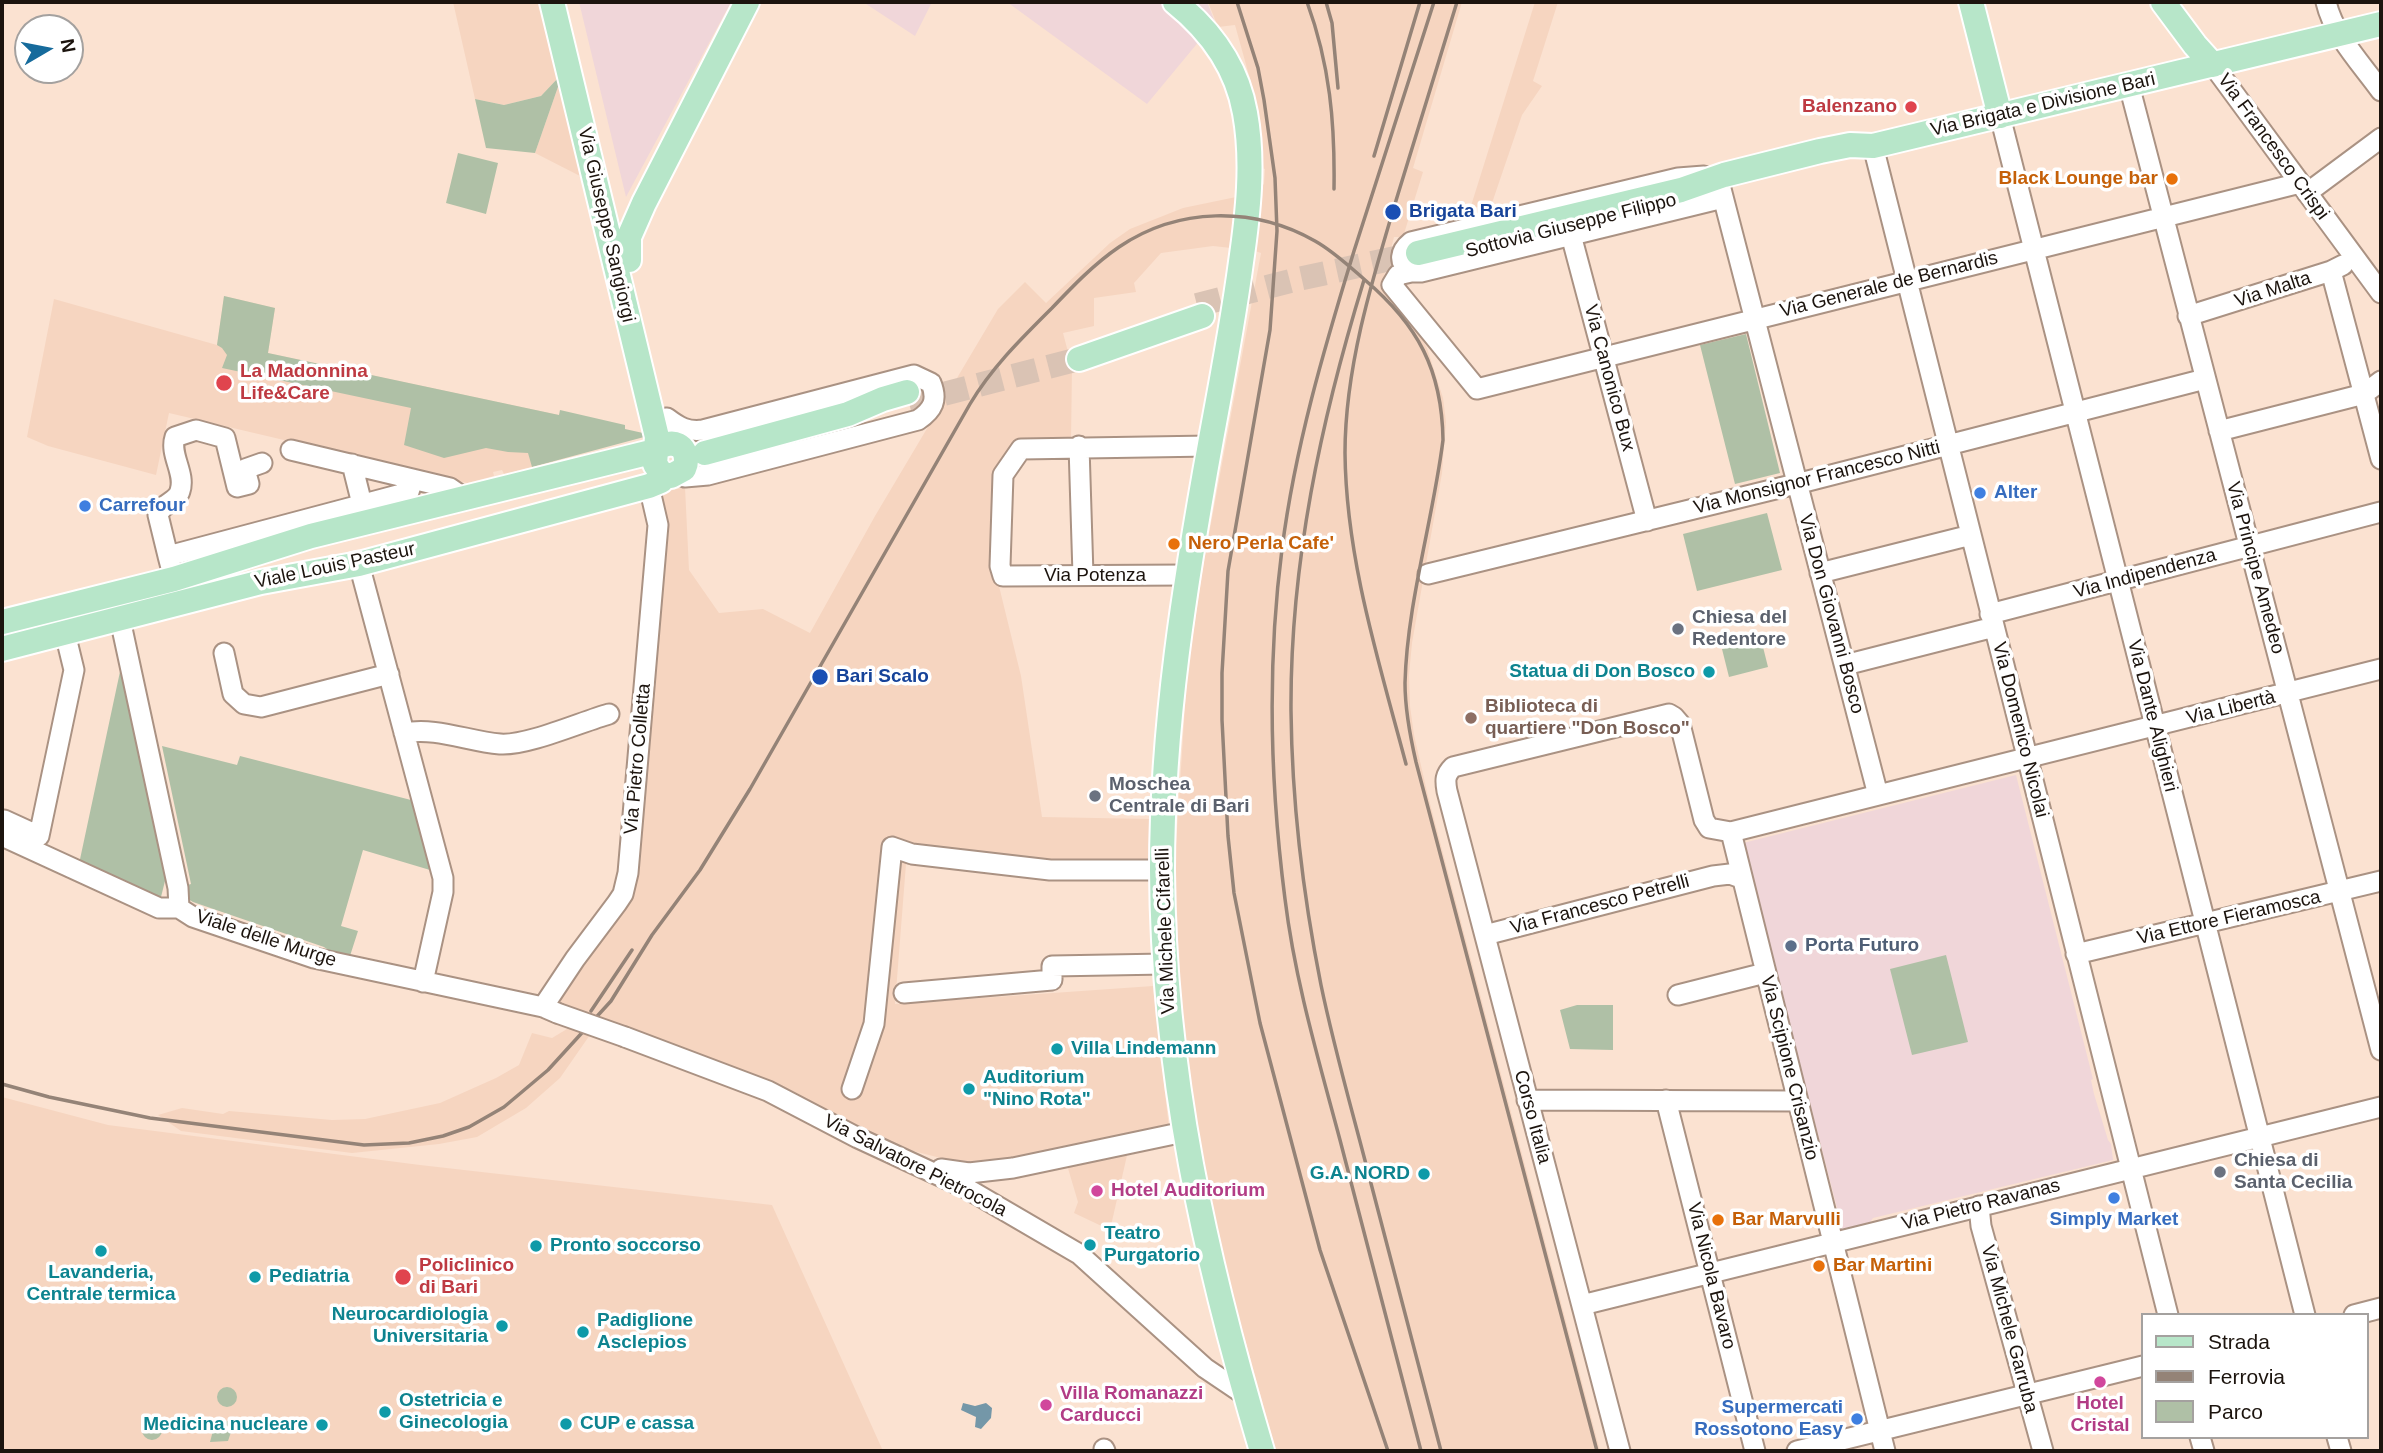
<!DOCTYPE html>
<html>
<head>
<meta charset="utf-8">
<style>
	body { margin:0 }
	#map { position:relative; width:2383px; height:1453px; overflow:hidden; background:#fbe2d1; font-family:Arial,sans-serif }
	canvas { display:block }
	.frame { position:absolute; inset:0; border:4px solid #1c140e; pointer-events:none }
	.legend { position:absolute; left:2141px; top:1313px; width:228px; height:126px; box-sizing:border-box; background:#fff; border:2px solid #a4a19f; margin:0; padding:9px 12px; list-style:none; font-size:21px; color:#1c140e }
	.legend li { display:flex; align-items:center; gap:14px; height:35px }
	.legend b { width:35px; border:2px solid #a4a19f }
	.north { position:absolute; left:14px; top:14px; width:70px; height:70px; box-sizing:border-box; background:#fff; border:2px solid #a4a19f; border-radius:50%; rotate:80deg; font-size:19px; font-weight:700; line-height:28px; text-align:center; color:#1c140e }
	.north::after { content:''; display:block; margin:auto; width:24px; height:32px; background:#166b9c; clip-path:polygon(50% 0,100% 100%,50% 72%,0 100%) }
</style>
</head>
<body>
<div id="map">
<canvas width="2383" height="1453"></canvas>
<div class="frame"></div>
<ul class="legend">
<li><b style="height:9px;background:#b7e6c9"></b>Strada</li>
<li><b style="height:9px;background:#948377"></b>Ferrovia</li>
<li><b style="height:19px;background:#afc0a6"></b>Parco</li>
</ul>
<div class="north">N</div>
</div>
<script>
const ctx = document.querySelector('canvas').getContext('2d');
ctx.lineJoin = 'round';
function fillPath(path, color) {
  ctx.fillStyle = color;
  ctx.fill(path, 'evenodd');
}
function strokePath(path, color, width, dash) {
  ctx.strokeStyle = color;
  ctx.lineWidth = width;
  ctx.lineCap = dash ? 'butt' : 'round';
  ctx.setLineDash(dash || []);
  ctx.stroke(path);
}
function drawText(font, color, halo, rows, align = 'center') {
  ctx.font = font + ' Arial,sans-serif';
  ctx.lineWidth = 7;
  ctx.setLineDash([]);
  ctx.textBaseline = 'middle';
  ctx.strokeStyle = halo;
  ctx.fillStyle = color;
  for (const [text, x, y, turn = 0] of rows) {
    ctx.save();
    ctx.translate(x, y);
    ctx.rotate((+turn || 0) * Math.PI / 180);
    ctx.textAlign = isNaN(turn) ? turn : align;
    if (halo) ctx.strokeText(text, 0, 0);
    ctx.fillText(text, 0, 0);
    ctx.restore();
  }
}
fillPath(new Path2D(`
	M 453,2 L 539,2 L 558,78 L 541,96 L 504,105 L 475,99 Z
	M 1208,2 L 1462,2 L 1413,168 L 1423,172 L 1403,237 L 1394,237 L 1382,284 L 1415,326 L 1427,348 L 1443,398 L 1446,422 L 1442,473 L 1412,643 L 1409,675 L 1410,706 L 1414,735 L 1428,796 L 1600,1451 L 1276,1451 L 1225,1268 L 1211,1209 L 1188,1075 L 1180,990 L 1175,861 L 1187,674 L 1204,561 L 1261,253 L 1255,251 L 1261,186 L 1264,184 L 1265,169 L 1261,168 L 1258,118 L 1250,79 L 1235,25 L 1218,27 Z
	M 1535,2 L 1558,2 L 1533,81 L 1542,86 L 1522,115 L 1492,203 L 1470,209 Z
	M 559,84 L 582,177 L 535,153 Z
	M 1236,197 L 1231,248 L 1213,246 L 1161,253 L 1134,283 L 1136,292 L 1094,298 L 1094,326 L 1063,333 L 1072,367 L 1071,441 L 1014,450 L 998,582 L 1021,676 L 1042,817 L 1150,819 L 1149,864 L 964,869 L 906,864 L 895,1004 L 1153,986 L 1169,1128 L 982,1165 L 960,1163 L 882,1143 L 601,1019 L 560,1078 L 526,1108 L 477,1137 L 439,1144 L 352,1153 L 181,1131 L 158,1115 L 182,1108 L 223,1114 L 229,1111 L 332,1120 L 365,1119 L 393,1113 L 440,1103 L 496,1078 L 519,1065 L 532,1033 L 552,1038 L 567,1029 L 581,1016 L 562,1007 L 559,1002 L 563,995 L 634,896 L 669,528 L 660,493 L 685,487 L 689,570 L 719,613 L 763,609 L 810,633 L 875,516 L 998,309 L 1025,282 L 1046,303 L 1110,243 L 1130,229 L 1183,208 Z
	M 224,296 L 275,308 L 268,353 L 559,415 L 555,461 L 504,474 L 502,470 L 493,472 L 494,476 L 467,483 L 169,413 L 156,475 L 48,446 L 27,437 L 54,299 L 217,345 Z
	M 2,1097 L 108,1125 L 420,1165 L 772,1205 L 883,1451 L 2,1451 Z
	M 1128,1151 L 1110,1230 L 1074,1213 L 1078,1202 L 1067,1165 Z`), '#f6d5c0');
fillPath(new Path2D(`
	M 579,2 L 731,2 L 626,197 Z
	M 863,2 L 932,2 L 915,36 Z
	M 1007,2 L 1207,2 L 1215,22 L 1147,104 Z
	M 2016,775 L 2093,1079 L 2091,1080 L 2094,1094 L 2108,1140 L 2111,1144 L 2113,1160 L 1873,1218 L 1870,1222 L 1842,1230 L 1839,1227 L 1835,1212 L 1837,1208 L 1743,843 Z`), '#f0d6d9');
fillPath(new Path2D(`
	M 558,78 L 559,84 L 535,153 L 486,148 L 475,99 L 504,105 L 541,96 Z
	M 458,153 L 498,163 L 486,214 L 446,203 Z
	M 224,296 L 275,308 L 268,353 L 559,415 L 560,410 L 625,425 L 625,429 L 643,433 L 644,437 L 532,467 L 528,453 L 508,452 L 486,448 L 444,458 L 404,445 L 411,408 L 222,368 L 227,355 L 222,348 L 217,345 Z
	M 1746,334 L 1780,473 L 1735,484 L 1700,345 Z
	M 1767,513 L 1782,570 L 1697,591 L 1683,534 Z
	M 1761,639 L 1768,667 L 1729,677 L 1722,649 Z
	M 121,667 L 166,877 L 160,901 L 79,864 Z
	M 162,746 L 237,765 L 240,756 L 411,800 L 430,870 L 363,850 L 341,926 L 358,931 L 349,959 L 335,955 L 324,947 L 193,902 L 188,899 L 184,886 L 191,884 Z
	M 1946,955 L 1968,1042 L 1912,1055 L 1890,969 Z
	M 1577,1005 L 1613,1005 L 1613,1050 L 1570,1049 L 1560,1010 Z
	M217 1397a10 10 0 1 1 20 0a10 10 0 1 1-20 0Z
	M 236,1417 L 228,1441 L 210,1442 L 214,1427 Z
	M142 1430a10 10 0 1 1 20 0a10 10 0 1 1-20 0Z`), '#afc0a6');
fillPath(new Path2D(`
	M 963,1403 L 975,1406 L 986,1403 L 992,1408 L 991,1418 L 981,1429 L 975,1427 L 976,1417 L 961,1410 Z`), '#7497a8');
strokePath(new Path2D(`
	M 1197,305 L 1294,280 L 1418,253
	M 909,403 L 1079,359`), '#dac3b4', 24, [24, 12]);
const minor = new Path2D(`
	M 2326,2 C 2334,36 2361,63 2381,91
	M 2213,65 L 2381,293
	M 2129,85 L 2381,1050
	M 2000,116 L 2305,1315
	M 1873,146 L 2168,1315
	M 1704,176 L 1678,178 L 1411,242 C 1400,251 1397,262 1411,272 L 1421,272 L 1715,200 L 1721,189
	M 1721,189 L 1878,795
	M 2307,193 L 2381,138
	M 1571,235 L 1647,521
	M 2331,271 L 2381,459
	M 1411,272 L 1398,275 L 1392,285 L 1477,389 L 2300,183
	M 2188,316 L 2331,271 L 2343,265
	M 667,418 C 679,427 687,432 703,430 L 914,375 L 931,383 C 938,400 933,410 918,420 L 708,475 L 685,477 L 681,473
	M 2219,431 L 2364,394 L 2381,381
	M 1079,446 L 1083,575
	M 291,450 L 450,488 L 466,499
	M 352,464 L 362,504
	M 168,556 L 158,515 C 162,503 177,502 180,491 C 186,473 169,455 175,437 L 196,430 L 225,438 L 237,487 L 249,484 L 245,469 L 262,463
	M 359,564 L 443,878 L 443,892 L 423,982
	M 1820,573 L 1971,535
	M 1428,574 L 1808,481 L 2205,379
	M 1188,575 L 1003,576 L 1000,566 L 1003,475 L 1021,449 L 1210,446
	M 174,579 L 168,556 L 409,492 L 413,479
	M 1990,614 L 2381,512
	M 120,619 L 178,888 L 179,908
	M 224,653 L 233,694 L 244,704 L 261,707 L 389,674
	M 1845,665 L 1994,627
	M 404,733 C 436,727 467,741 500,744 C 527,746 581,722 609,714
	M 4,820 L 39,836 L 74,670 L 65,633
	M 1731,832 L 1885,1451
	M 2,836 L 159,908 L 179,908 L 193,917 L 314,958 L 543,1007 L 557,1013
	M 1485,935 L 1713,876 L 1730,874 L 1741,878
	M 2076,954 L 2381,881
	M 904,993 L 1052,980 L 1052,966 L 1165,964
	M 1678,995 L 1765,973
	M 543,1007 L 575,959 L 617,903 L 623,894 L 628,873 L 658,525 L 649,486
	M 625,1037 L 768,1091 L 858,1138 L 966,1188 L 1079,1254 L 1205,1368 L 1245,1395
	M 852,1089 L 874,1024 L 892,847 L 912,854 L 1050,870 L 1162,870
	M 1527,1100 L 1797,1101
	M 1666,1100 L 1755,1451
	M 941,1169 L 969,1173 L 1013,1168 L 1184,1132
	M 1979,1206 L 1981,1226 L 2043,1451
	M 1582,1305 L 2381,1107
	M 2354,1315 L 2381,1308
	M 2200,1437 L 2204,1451
	M 2337,1437 L 2341,1451
	M 1104,1449 L 1105,1451
	M 1620,1451 L 1447,791 C 1445,780 1445,775 1453,767 L 1669,714 L 1674,717 L 1680,724 L 1704,820 L 1709,828 L 1731,832 L 2381,669
	M 1797,1451 L 2143,1366`);
const major = new Path2D(`
	M 1175,2 C 1211,31 1237,67 1245,113 C 1254,162 1248,214 1241,262 C 1233,322 1222,380 1211,439 C 1185,582 1162,725 1162,870 C 1163,1072 1205,1259 1262,1451
	M 1971,2 L 2000,116
	M 2163,2 L 2195,45 L 2213,65
	M 1418,253 L 1681,190 L 1724,175 L 1820,151 L 1850,145 L 1873,146 L 2381,24
	M 629,260 L 629,237 L 644,203 L 747,2
	M 1079,359 L 1202,316
	M 705,453 L 848,414 L 883,399 L 907,392
	M 2,622 L 174,579 L 311,536 L 651,452 C 656,449 662,445 668,444 C 684,441 689,457 684,469 L 671,476 L 661,473 L 655,464 L 657,437 L 552,2
	M 2,649 L 261,582 L 359,564 L 649,486 L 661,481 L 665,475`);
strokePath(minor, '#aa9283', 23);
strokePath(major, '#fff', 28);
strokePath(minor, '#fff', 19);
strokePath(major, '#b7e6c9', 24);
strokePath(new Path2D(`
	M 1237,2 L 1258,68 L 1264,100 L 1275,178 L 1277,231 L 1270,330 L 1228,571 L 1222,673 L 1222,720 L 1228,836 L 1234,893 L 1260,1023 L 1320,1250 L 1388,1451
	M 1307,2 C 1330,65 1335,123 1334,189
	M 1326,2 L 1332,23 L 1338,88
	M 1374,156 L 1420,2
	M 1364,280 C 1321,420 1290,563 1291,711 C 1292,803 1303,895 1321,985 C 1334,1048 1352,1110 1368,1172 C 1393,1265 1417,1358 1441,1451
	M 1406,764 C 1379,662 1346,559 1345,453 C 1345,366 1373,277 1398,194 C 1418,130 1437,66 1457,2
	M 591,1011 L 632,950
	M 2,1084 L 49,1097 L 150,1118 L 364,1145 L 409,1143 L 443,1136 L 469,1127 L 504,1107 L 548,1070 L 611,1001 L 652,935 L 700,870 L 750,789 L 970,404 C 992,367 1022,338 1052,308 C 1073,286 1094,264 1119,247 C 1178,207 1253,206 1315,241 C 1333,251 1349,266 1365,280 C 1418,325 1442,370 1443,440 C 1433,520 1407,603 1405,683 C 1405,710 1410,736 1416,762 L 1597,1451
	M 1421,1451 C 1394,1348 1367,1244 1340,1140 C 1319,1061 1295,981 1285,899 C 1270,783 1267,665 1282,549 C 1295,447 1324,349 1354,251 C 1380,168 1407,85 1434,2`), '#948377', 3.5);
const minorBridge = new Path2D(`
	M 557,1013 L 625,1037`);
strokePath(minorBridge, '#aa9283', 23, []);
strokePath(minorBridge, '#fff', 19);
for (const [x, y, r, color] of [
	[1911,107,7,"#e0444e"],
	[2172,179,7,"#e8710a"],
	[1393,212,9,"#1a4fb4"],
	[224,383,9,"#e0444e"],
	[1980,493,7,"#3f7fe0"],
	[85,506,7,"#3f7fe0"],
	[1174,544,7,"#e8710a"],
	[1678,629,7,"#6b7280"],
	[1709,672,7,"#0f9aa8"],
	[820,677,9,"#1a4fb4"],
	[1471,718,7,"#8d6e63"],
	[1095,796,7,"#6b7280"],
	[1791,946,7,"#5c6f8a"],
	[1057,1049,7,"#0f9aa8"],
	[969,1089,7,"#0f9aa8"],
	[2220,1172,7,"#6b7280"],
	[1424,1174,7,"#0f9aa8"],
	[1097,1191,7,"#d1479c"],
	[2114,1198,7,"#3f7fe0"],
	[1718,1220,7,"#e8710a"],
	[1090,1245,7,"#0f9aa8"],
	[536,1246,7,"#0f9aa8"],
	[101,1251,7,"#0f9aa8"],
	[1819,1266,7,"#e8710a"],
	[255,1277,7,"#0f9aa8"],
	[403,1277,9,"#e0444e"],
	[502,1326,7,"#0f9aa8"],
	[583,1332,7,"#0f9aa8"],
	[2100,1382,7,"#d1479c"],
	[1046,1405,7,"#d1479c"],
	[385,1412,7,"#0f9aa8"],
	[1857,1419,7,"#3f7fe0"],
	[566,1424,7,"#0f9aa8"],
	[322,1425,7,"#0f9aa8"]
]) {
  const dot = new Path2D();
  dot.arc(x, y, r, 0, 2 * Math.PI);
  ctx.fillStyle = color;
  ctx.fill(dot);
  strokePath(dot, '#fff', 2.5);
}
drawText('19px', '#1c140e', '#fff', [
	["Via Brigata e Divisione Bari",2043,105,-13],
	["Via Francesco Crispi",2273,147,54],
	["Via Giuseppe Sangiorgi",606,225,77],
	["Sottovia Giuseppe Filippo",1571,226,-14],
	["Via Generale de Bernardis",1889,285,-14],
	["Via Malta",2273,290,-18],
	["Via Canonico Bux",1609,378,75],
	["Via Monsignor Francesco Nitti",1817,478,-14],
	["Viale Louis Pasteur",335,566,-12],
	["Via Principe Amedeo",2255,568,75],
	["Via Indipendenza",2145,574,-15],
	["Via Potenza",1095,576],
	["Via Don Giovanni Bosco",1831,614,75],
	["Via Libertà",2231,708,-14],
	["Via Dante Alighieri",2152,716,76],
	["Via Domenico Nicolai",2020,730,76],
	["Via Pietro Colletta",638,759,-85],
	["Via Francesco Petrelli",1600,905,-15],
	["Via Ettore Fieramosca",2229,918,-13],
	["Via Michele Cifarelli",1166,931,-92],
	["Viale delle Murge",266,939,18],
	["Via Scipione Crisanzio",1789,1068,76],
	["Corso Italia",1532,1117,75],
	["Via Salvatore Pietrocola",915,1166,27],
	["Via Pietro Ravanas",1981,1205,-14],
	["Via Nicola Bavaro",1711,1276,76],
	["Via Michele Garruba",2009,1329,75]
]);
drawText('bold 19px', '#be3a42', '#fff', [
	["Balenzano",1897,107,"right"],
	["La Madonnina",240,372],
	["Life&Care",240,394],
	["Policlinico",419,1266],
	["di Bari",419,1288]
], 'left');
drawText('bold 19px', '#c56008', '#fff', [
	["Black Lounge bar",2158,179,"right"],
	["Nero Perla Cafe'",1188,544],
	["Bar Marvulli",1732,1220],
	["Bar Martini",1833,1266]
], 'left');
drawText('bold 19px', '#164399', '#fff', [
	["Brigata Bari",1409,212],
	["Bari Scalo",836,677]
], 'left');
drawText('bold 19px', '#366cbe', '#fff', [
	["Alter",1994,493],
	["Carrefour",99,506],
	["Simply Market",2114,1220,"center"],
	["Supermercati",1843,1408,"right"],
	["Rossotono Easy",1843,1430,"right"]
], 'left');
drawText('bold 19px', '#5b616d', '#fff', [
	["Chiesa del",1692,618],
	["Redentore",1692,640],
	["Moschea",1109,785],
	["Centrale di Bari",1109,807],
	["Chiesa di",2234,1161],
	["Santa Cecilia",2234,1183]
], 'left');
drawText('bold 19px', '#0d838f', '#fff', [
	["Statua di Don Bosco",1695,672,"right"],
	["Villa Lindemann",1071,1049],
	["Auditorium",983,1078],
	["\"Nino Rota\"",983,1100],
	["G.A. NORD",1410,1174,"right"],
	["Teatro",1104,1234],
	["Purgatorio",1104,1256],
	["Pronto soccorso",550,1246],
	["Lavanderia,",101,1273,"center"],
	["Centrale termica",101,1295,"center"],
	["Pediatria",269,1277],
	["Neurocardiologia",488,1315,"right"],
	["Universitaria",488,1337,"right"],
	["Padiglione",597,1321],
	["Asclepios",597,1343],
	["Ostetricia e",399,1401],
	["Ginecologia",399,1423],
	["CUP e cassa",580,1424],
	["Medicina nucleare",308,1425,"right"]
], 'left');
drawText('bold 19px', '#785e54', '#fff', [
	["Biblioteca di",1485,707],
	["quartiere \"Don Bosco\"",1485,729]
], 'left');
drawText('bold 19px', '#4e5e75', '#fff', [
	["Porta Futuro",1805,946]
], 'left');
drawText('bold 19px', '#b23c85', '#fff', [
	["Hotel Auditorium",1111,1191],
	["Villa Romanazzi",1060,1394],
	["Carducci",1060,1416],
	["Hotel",2100,1404,"center"],
	["Cristal",2100,1426,"center"]
], 'left');
</script>
</body>
</html>
